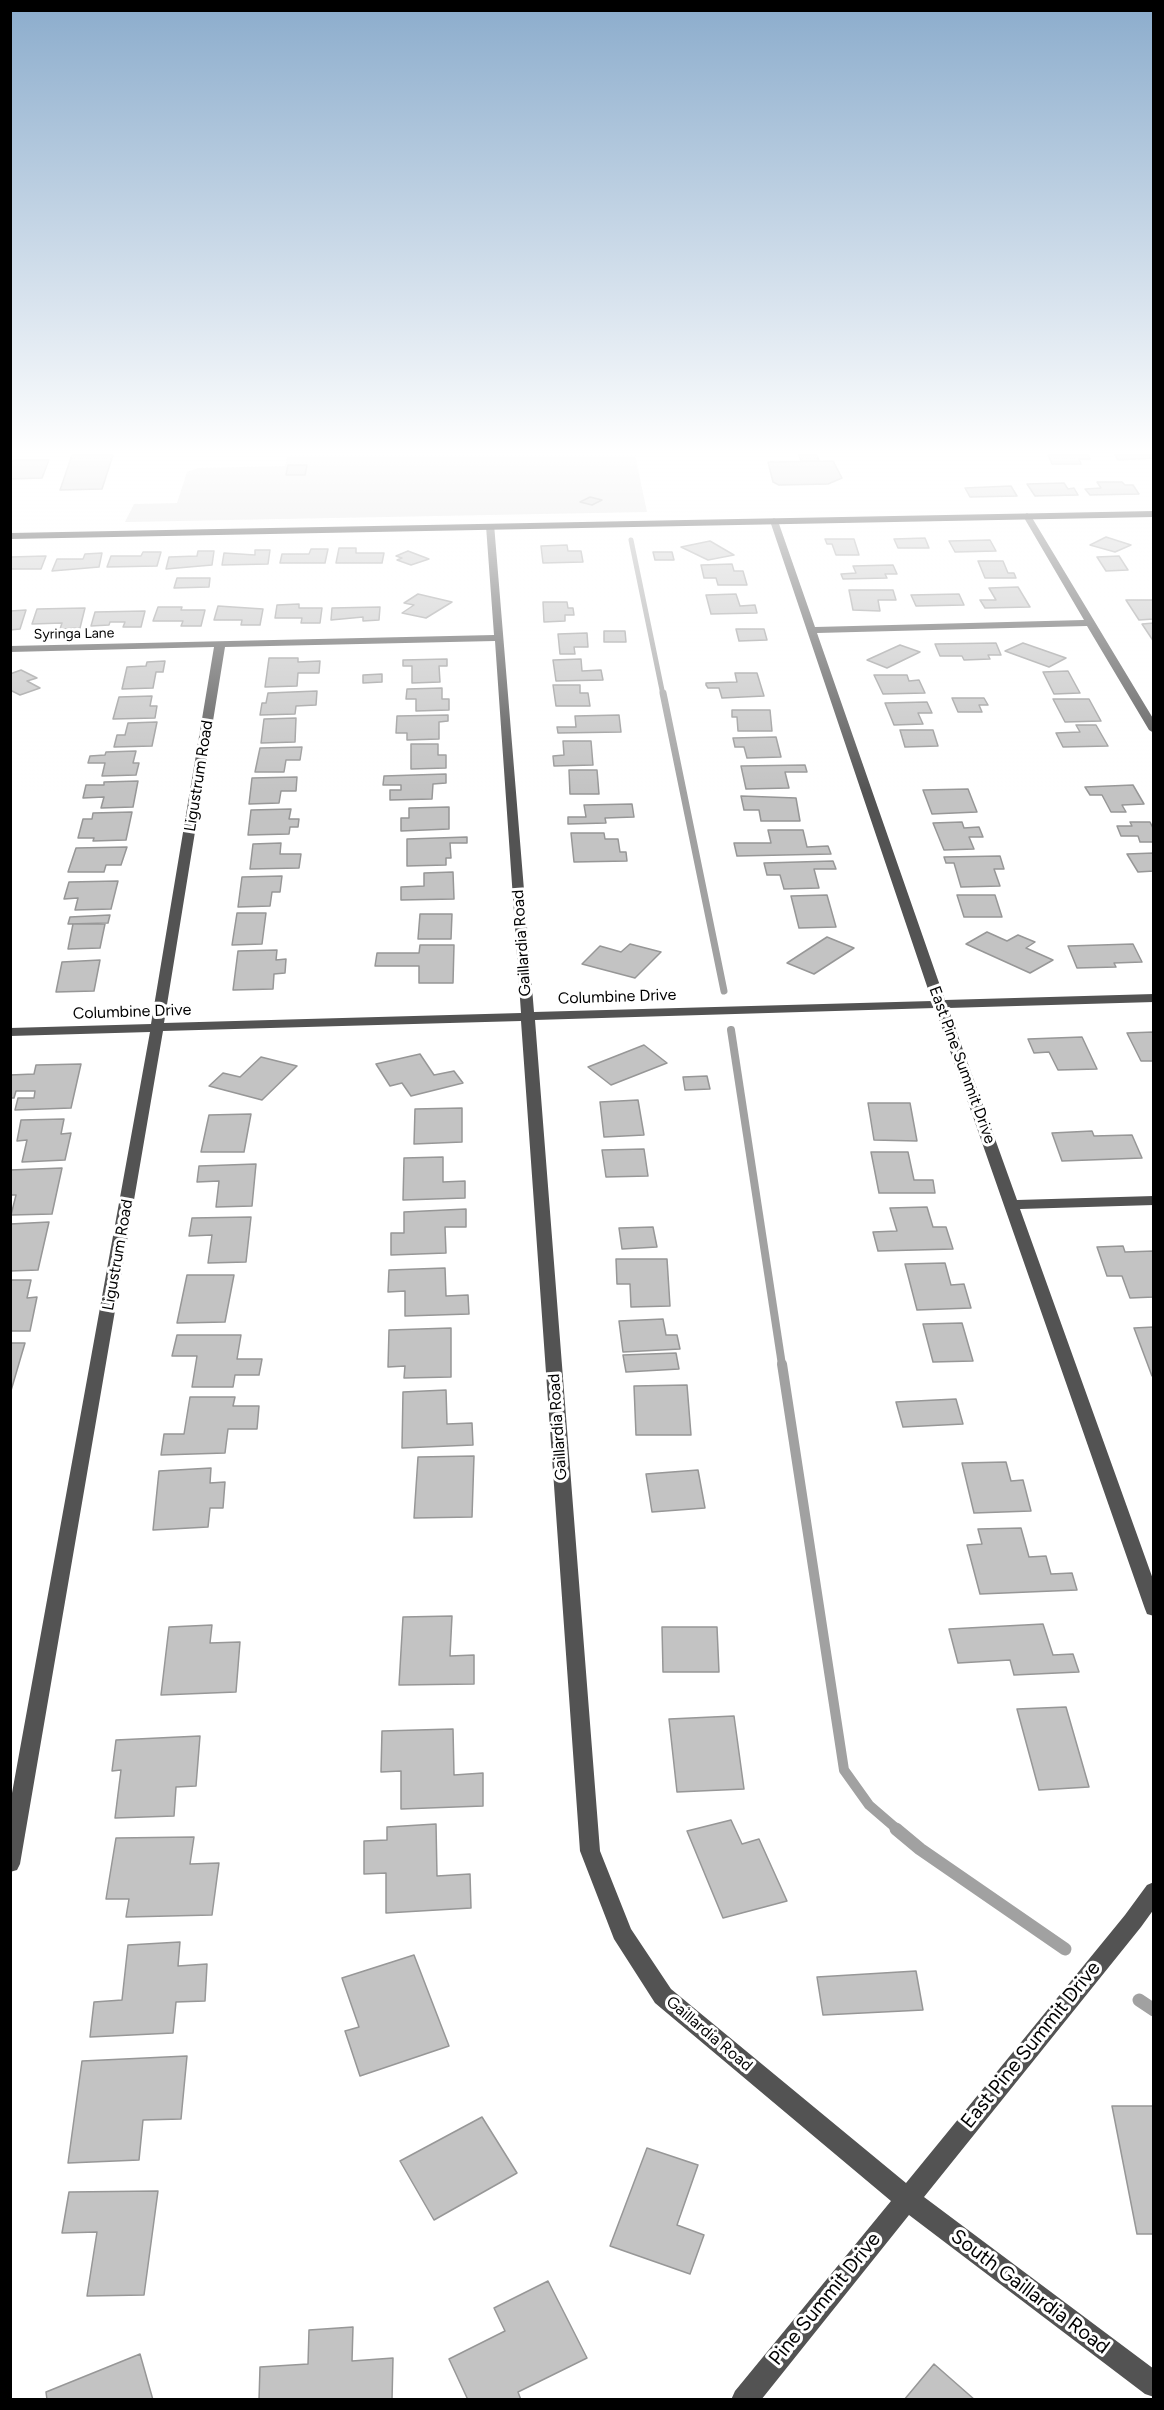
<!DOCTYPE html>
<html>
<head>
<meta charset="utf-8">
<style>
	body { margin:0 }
	#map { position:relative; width:1164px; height:2410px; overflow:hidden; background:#fff; font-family:Figtree,sans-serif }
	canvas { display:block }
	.frame { position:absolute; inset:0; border:12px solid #000; pointer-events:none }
</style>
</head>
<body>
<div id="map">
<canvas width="1164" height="2410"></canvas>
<div class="frame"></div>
</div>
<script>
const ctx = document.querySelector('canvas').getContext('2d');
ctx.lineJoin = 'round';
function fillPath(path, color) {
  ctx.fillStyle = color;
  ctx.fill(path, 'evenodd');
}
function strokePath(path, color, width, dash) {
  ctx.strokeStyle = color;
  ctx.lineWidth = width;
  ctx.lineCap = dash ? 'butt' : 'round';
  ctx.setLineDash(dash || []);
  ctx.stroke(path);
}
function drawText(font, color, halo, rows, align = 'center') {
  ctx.font = font + ' Figtree,sans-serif';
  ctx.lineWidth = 6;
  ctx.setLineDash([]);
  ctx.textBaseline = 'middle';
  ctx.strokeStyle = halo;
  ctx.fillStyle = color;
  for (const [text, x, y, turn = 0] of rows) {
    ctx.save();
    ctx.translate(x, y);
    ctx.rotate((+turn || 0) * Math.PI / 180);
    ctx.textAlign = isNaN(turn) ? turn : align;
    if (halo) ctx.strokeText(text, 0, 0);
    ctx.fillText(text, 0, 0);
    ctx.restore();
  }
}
fillPath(new Path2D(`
	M 288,455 L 635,455 L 647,512 L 125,522 L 134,504 L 177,503 L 187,472 L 198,468 L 285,466 Z`), '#dadada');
strokePath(new Path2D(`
	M 631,540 L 663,695`), '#a1a1a1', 5);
strokePath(new Path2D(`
	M 663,693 L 724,991`), '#a1a1a1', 7);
strokePath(new Path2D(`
	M 731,1030 L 782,1365`), '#a1a1a1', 8);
strokePath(new Path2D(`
	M 782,1364 L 844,1770 L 869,1805 L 898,1830`), '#a1a1a1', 10);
strokePath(new Path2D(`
	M 896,1829 L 920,1849 L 1065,1949
	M 1139,2000 L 1154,2010`), '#a1a1a1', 13);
const building = new Path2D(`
	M 113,455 L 102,489 L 60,490 L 72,455 Z
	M 799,455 L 817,455 L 819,461 L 801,461 Z
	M 1048,455 L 1088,455 L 1090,459 L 1079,459 L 1081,464 L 1052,464 Z
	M 1115,455 L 1154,455 L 1154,458 L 1118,460 Z
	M 16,460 L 49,460 L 42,478 L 10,479 L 10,462 Z
	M 833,461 L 842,478 L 828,484 L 779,485 L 773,482 L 768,462 Z
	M 288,465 L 307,465 L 305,475 L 286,475 Z
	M 1097,482 L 1122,482 L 1125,485 L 1133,485 L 1139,494 L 1090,495 L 1085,489 L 1101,488 Z
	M 1064,483 L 1068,489 L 1074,488 L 1078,495 L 1035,496 L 1027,484 Z
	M 1011,486 L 1017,496 L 970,497 L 965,488 Z
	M 590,497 L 602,500 L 592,505 L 580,502 Z
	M 1106,537 L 1131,545 L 1115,552 L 1090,545 Z
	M 925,538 L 929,548 L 898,548 L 894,539 Z
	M 825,539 L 854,539 L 859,555 L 836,555 L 832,544 L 827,544 Z
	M 990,540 L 996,551 L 955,552 L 949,541 Z
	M 710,541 L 734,555 L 708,560 L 681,547 Z
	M 567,545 L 568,551 L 581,551 L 583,562 L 543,563 L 541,546 Z
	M 339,548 L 356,548 L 356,553 L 384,553 L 382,563 L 336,563 Z
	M 311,549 L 328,549 L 325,563 L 280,563 L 282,554 L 309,554 Z
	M 255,550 L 270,550 L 268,564 L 222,565 L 224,553 L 255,555 Z
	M 198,551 L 214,551 L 212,565 L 166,569 L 169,557 L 197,556 Z
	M 408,551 L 429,559 L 411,565 L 397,560 L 402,558 L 396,556 Z
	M 143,552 L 161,552 L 157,566 L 107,567 L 111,556 L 141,556 Z
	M 653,552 L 672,552 L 674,560 L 655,560 Z
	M 102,553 L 99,567 L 52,571 L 57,559 L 83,559 L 85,554 Z
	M 46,556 L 41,569 L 10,569 L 10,557 Z
	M 1119,556 L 1128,570 L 1106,571 L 1097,557 Z
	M 978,561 L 1003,561 L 1008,573 L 1014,573 L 1016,578 L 985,578 Z
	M 732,564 L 734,571 L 743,571 L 747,585 L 718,585 L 716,578 L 704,578 L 701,565 Z
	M 893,565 L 897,574 L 885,574 L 887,578 L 843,579 L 841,574 L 856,573 L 853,566 Z
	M 177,578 L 210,578 L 209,587 L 174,588 Z
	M 1018,587 L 1030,607 L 985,608 L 980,600 L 996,600 L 989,588 Z
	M 849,590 L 893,590 L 896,600 L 878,600 L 880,611 L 853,610 Z
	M 418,594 L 452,602 L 426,618 L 402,613 L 414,605 L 404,603 Z
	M 736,594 L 740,606 L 755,605 L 757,613 L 711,614 L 706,595 Z
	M 959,594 L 964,605 L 916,606 L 911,595 Z
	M 1126,600 L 1154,600 L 1154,619 L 1139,620 Z
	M 543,602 L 567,602 L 568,608 L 573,608 L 574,615 L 565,615 L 565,621 L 544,622 Z
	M 299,604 L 299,608 L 322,608 L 320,623 L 301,623 L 302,618 L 275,618 L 277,605 Z
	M 218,606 L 263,609 L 260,625 L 241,625 L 242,620 L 214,620 Z
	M 158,607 L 182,607 L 181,610 L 205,610 L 201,626 L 181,626 L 183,621 L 153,621 Z
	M 380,607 L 379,620 L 363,621 L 363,617 L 331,620 L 332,608 Z
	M 85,608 L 80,628 L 60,629 L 62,623 L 32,624 L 37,609 Z
	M 26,610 L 20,629 L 10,630 L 10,611 Z
	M 145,611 L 141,627 L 123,627 L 125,622 L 110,622 L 109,625 L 91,626 L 95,612 Z
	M 1154,623 L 1154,642 L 1142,624 Z
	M 736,629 L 764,629 L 767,640 L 739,641 Z
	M 604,631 L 625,631 L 626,642 L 604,642 Z
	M 587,633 L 588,647 L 574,647 L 575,654 L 560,654 L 558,634 Z
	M 996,643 L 1001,655 L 988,655 L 990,659 L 964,660 L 962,656 L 940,656 L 935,644 Z
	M 1023,643 L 1066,658 L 1049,667 L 1005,651 Z
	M 900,645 L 920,652 L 887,668 L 867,660 Z
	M 269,658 L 298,658 L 298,662 L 320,661 L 319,673 L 298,673 L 297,686 L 265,687 Z
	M 447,659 L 447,666 L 439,666 L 440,682 L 412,683 L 412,666 L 403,666 L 403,660 Z
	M 581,659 L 582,671 L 601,670 L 603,680 L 556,681 L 553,660 Z
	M 165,661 L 163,672 L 156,672 L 153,688 L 122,689 L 127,667 L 146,666 L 147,662 Z
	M 21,670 L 37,678 L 27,681 L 40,688 L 20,695 L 10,690 L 10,674 Z
	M 1068,671 L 1080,693 L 1054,694 L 1043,672 Z
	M 735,673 L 757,673 L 764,696 L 722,698 L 719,688 L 708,688 L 706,685 L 706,683 L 737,682 Z
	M 382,674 L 382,682 L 363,683 L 363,675 Z
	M 874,675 L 907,675 L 909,681 L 919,680 L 925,693 L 883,694 Z
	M 553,685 L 580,685 L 580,693 L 588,693 L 590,706 L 556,706 Z
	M 442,688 L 442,699 L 449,699 L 449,710 L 416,711 L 416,699 L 406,699 L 407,689 Z
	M 317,691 L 316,705 L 296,706 L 295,714 L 260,715 L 262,703 L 266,703 L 268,693 Z
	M 152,696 L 150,706 L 157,706 L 155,718 L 113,719 L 119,697 Z
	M 952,698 L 984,698 L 988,705 L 979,705 L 982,712 L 958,712 Z
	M 1053,699 L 1089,699 L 1101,721 L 1065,722 Z
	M 927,702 L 932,713 L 918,713 L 923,724 L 894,725 L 885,703 Z
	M 732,710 L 770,710 L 772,731 L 738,731 L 737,717 L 732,717 Z
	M 448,715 L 448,721 L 439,722 L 439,739 L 407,740 L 407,733 L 396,733 L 397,716 Z
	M 619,715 L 621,732 L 558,733 L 557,727 L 576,727 L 575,716 Z
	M 296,718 L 295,742 L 261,743 L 264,719 Z
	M 157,722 L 152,746 L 114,747 L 117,735 L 125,735 L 128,723 Z
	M 1076,725 L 1096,725 L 1108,746 L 1063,747 L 1056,733 L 1080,732 Z
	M 900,730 L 933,730 L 938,746 L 905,747 Z
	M 776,737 L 781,757 L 747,758 L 744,747 L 735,747 L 733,738 Z
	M 563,741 L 591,741 L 593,765 L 554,766 L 553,756 L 564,755 Z
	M 411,744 L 438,744 L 438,755 L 446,755 L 446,768 L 411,769 Z
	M 302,747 L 300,760 L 286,760 L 284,772 L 255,772 L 260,748 Z
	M 136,751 L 133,763 L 139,763 L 136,775 L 102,776 L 105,763 L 88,763 L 90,756 L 105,755 L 106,752 Z
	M 805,765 L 807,772 L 785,772 L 789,788 L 746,789 L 741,766 Z
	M 569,770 L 597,770 L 599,794 L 570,794 Z
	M 446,774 L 446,783 L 433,784 L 432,799 L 390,800 L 390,790 L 401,790 L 401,785 L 383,785 L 384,776 Z
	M 297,777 L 296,791 L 281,791 L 279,803 L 249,804 L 252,778 Z
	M 138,781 L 133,807 L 101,808 L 104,797 L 83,798 L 86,785 L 104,785 L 104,782 Z
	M 1133,785 L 1144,804 L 1122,805 L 1126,812 L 1111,812 L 1102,795 L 1090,795 L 1085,787 Z
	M 968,789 L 977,812 L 932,814 L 923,790 Z
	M 741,796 L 796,798 L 800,821 L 761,821 L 759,810 L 744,810 Z
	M 632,804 L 634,817 L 605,818 L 606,823 L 568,824 L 568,817 L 586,817 L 584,805 Z
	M 449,807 L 449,829 L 401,831 L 401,818 L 409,818 L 409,808 Z
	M 291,809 L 289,819 L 299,819 L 298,827 L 290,827 L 289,834 L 248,835 L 251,810 Z
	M 132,812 L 126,840 L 93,841 L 94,838 L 78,838 L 83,819 L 92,819 L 93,813 Z
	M 962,822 L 964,828 L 979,827 L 983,837 L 969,837 L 974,849 L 944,850 L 933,823 Z
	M 1130,822 L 1150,822 L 1154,830 L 1154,842 L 1140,842 L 1138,836 L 1121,836 L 1117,826 L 1132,826 Z
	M 768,830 L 803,830 L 807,847 L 828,846 L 831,854 L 737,856 L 734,843 L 771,843 Z
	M 571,833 L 604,833 L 605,839 L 618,839 L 620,852 L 626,852 L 627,861 L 574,862 Z
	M 467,837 L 467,843 L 450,843 L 451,858 L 446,858 L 446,865 L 407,866 L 407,839 Z
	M 281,843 L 280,854 L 301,854 L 299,868 L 250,869 L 253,844 Z
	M 127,847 L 121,865 L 106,865 L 104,872 L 68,872 L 76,848 Z
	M 1154,853 L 1154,871 L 1138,872 L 1127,854 Z
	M 1000,856 L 1004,869 L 994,869 L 1000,886 L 961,887 L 954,863 L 946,863 L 944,857 Z
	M 833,861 L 836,869 L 814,869 L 819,888 L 784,889 L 780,875 L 767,875 L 764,863 Z
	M 453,872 L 454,899 L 401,900 L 401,887 L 424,886 L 424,873 Z
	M 282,876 L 280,892 L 272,892 L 270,906 L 238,907 L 242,877 Z
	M 118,881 L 111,909 L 75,910 L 78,898 L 64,899 L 69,882 Z
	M 827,895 L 836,927 L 799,928 L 791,896 Z
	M 957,895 L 995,895 L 1002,917 L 964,917 Z
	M 237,913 L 266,913 L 262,944 L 232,945 Z
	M 420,914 L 452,914 L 451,939 L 418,939 Z
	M 110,915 L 108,923 L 68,924 L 70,917 Z
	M 73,924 L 105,924 L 100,948 L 68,949 Z
	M 987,932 L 1007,941 L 1018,935 L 1035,942 L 1026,948 L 1053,960 L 1030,973 L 966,944 Z
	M 827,937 L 854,948 L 814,974 L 787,963 Z
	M 630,944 L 661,952 L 635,978 L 582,964 L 600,946 L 621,952 Z
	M 1133,944 L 1142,962 L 1114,963 L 1116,967 L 1077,968 L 1068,946 Z
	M 420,945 L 454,945 L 453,983 L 419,983 L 419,966 L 375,966 L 377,953 L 419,953 Z
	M 277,950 L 276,960 L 286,959 L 285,973 L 274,974 L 273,989 L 233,990 L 238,951 Z
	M 100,960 L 94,991 L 56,992 L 62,962 Z
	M 1154,1032 L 1154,1061 L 1141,1061 L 1127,1033 Z
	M 1082,1037 L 1097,1069 L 1058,1070 L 1049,1052 L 1034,1053 L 1028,1039 Z
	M 644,1045 L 667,1063 L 611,1085 L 588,1067 Z
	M 420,1054 L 434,1075 L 454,1071 L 463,1083 L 411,1096 L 402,1083 L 390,1086 L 376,1064 Z
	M 261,1057 L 297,1066 L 262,1100 L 209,1086 L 223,1073 L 240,1077 Z
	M 81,1064 L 71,1108 L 15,1110 L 18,1098 L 34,1098 L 35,1091 L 16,1091 L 14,1098 L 10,1098 L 10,1075 L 34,1074 L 36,1065 Z
	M 707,1076 L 710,1089 L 685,1090 L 683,1077 Z
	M 638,1100 L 644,1135 L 604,1137 L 600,1102 Z
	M 868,1103 L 910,1103 L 917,1141 L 874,1140 Z
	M 462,1108 L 462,1142 L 414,1144 L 415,1109 Z
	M 251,1114 L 244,1152 L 201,1152 L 209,1115 Z
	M 64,1119 L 61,1134 L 71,1133 L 65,1160 L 22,1162 L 27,1140 L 17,1141 L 21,1120 Z
	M 1092,1131 L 1094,1136 L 1132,1135 L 1142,1158 L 1062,1161 L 1052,1133 Z
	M 644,1149 L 648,1176 L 606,1177 L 602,1150 Z
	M 871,1152 L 908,1152 L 914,1180 L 933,1180 L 935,1193 L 879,1193 Z
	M 443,1157 L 443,1182 L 465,1181 L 465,1198 L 403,1200 L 404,1158 Z
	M 256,1164 L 252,1206 L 216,1207 L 219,1181 L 197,1182 L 199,1166 Z
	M 62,1168 L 52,1214 L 11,1215 L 16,1195 L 10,1195 L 10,1170 Z
	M 927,1207 L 933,1227 L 946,1227 L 953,1249 L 878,1251 L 873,1232 L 897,1231 L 890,1208 Z
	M 466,1209 L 466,1227 L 445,1227 L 446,1253 L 391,1255 L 391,1233 L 404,1233 L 404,1212 Z
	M 251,1217 L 246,1262 L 208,1263 L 212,1235 L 189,1236 L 192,1218 Z
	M 49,1222 L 38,1270 L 10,1271 L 10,1224 Z
	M 653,1227 L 657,1247 L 622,1249 L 619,1228 Z
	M 1123,1246 L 1125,1252 L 1154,1251 L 1154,1297 L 1130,1298 L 1122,1276 L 1107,1276 L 1097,1247 Z
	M 616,1259 L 667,1259 L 670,1306 L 631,1307 L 630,1284 L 617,1284 Z
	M 945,1263 L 951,1285 L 964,1284 L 971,1308 L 917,1310 L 905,1264 Z
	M 445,1268 L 446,1296 L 468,1295 L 469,1314 L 405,1316 L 405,1291 L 388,1292 L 389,1270 Z
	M 187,1275 L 234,1275 L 225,1322 L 177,1323 Z
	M 10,1280 L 31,1280 L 27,1298 L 37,1297 L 30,1331 L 10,1331 Z
	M 663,1319 L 666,1335 L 677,1335 L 680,1349 L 623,1352 L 619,1321 Z
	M 962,1323 L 973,1361 L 933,1362 L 923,1324 Z
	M 1154,1327 L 1154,1376 L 1152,1376 L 1134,1328 Z
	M 451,1328 L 451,1377 L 404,1378 L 405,1366 L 388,1367 L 389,1330 Z
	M 177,1335 L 241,1335 L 237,1359 L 262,1359 L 259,1375 L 235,1375 L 233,1387 L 192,1387 L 197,1356 L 172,1356 Z
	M 10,1343 L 25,1343 L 10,1394 Z
	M 676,1353 L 679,1369 L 626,1372 L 623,1355 Z
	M 687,1385 L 691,1435 L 636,1435 L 634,1386 Z
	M 446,1390 L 447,1424 L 472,1423 L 473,1445 L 402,1448 L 403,1392 Z
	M 190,1397 L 235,1397 L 233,1406 L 259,1406 L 257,1429 L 228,1429 L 225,1453 L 161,1455 L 164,1434 L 184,1434 Z
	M 956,1399 L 963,1424 L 903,1427 L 896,1402 Z
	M 474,1456 L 472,1517 L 414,1518 L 418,1457 Z
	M 1006,1462 L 1011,1481 L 1023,1480 L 1031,1511 L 974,1513 L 962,1463 Z
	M 211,1468 L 210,1483 L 225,1482 L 223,1508 L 210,1508 L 208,1527 L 153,1530 L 159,1471 Z
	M 698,1470 L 705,1508 L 652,1512 L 646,1474 Z
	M 1021,1528 L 1029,1557 L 1046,1556 L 1051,1574 L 1072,1573 L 1077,1590 L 980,1594 L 967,1545 L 982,1544 L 978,1529 Z
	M 452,1616 L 450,1656 L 474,1655 L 474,1684 L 399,1685 L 403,1617 Z
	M 1043,1624 L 1053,1655 L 1073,1654 L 1079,1672 L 1014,1675 L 1010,1660 L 958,1663 L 949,1629 Z
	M 212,1625 L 210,1643 L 240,1642 L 236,1692 L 161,1695 L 169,1627 Z
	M 662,1627 L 717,1627 L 719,1672 L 663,1672 Z
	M 1066,1707 L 1089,1787 L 1039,1790 L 1017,1709 Z
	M 734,1716 L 744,1789 L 677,1792 L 669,1719 Z
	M 453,1729 L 454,1775 L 483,1773 L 483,1806 L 401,1809 L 401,1771 L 381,1772 L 382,1731 Z
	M 200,1736 L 196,1786 L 176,1787 L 174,1816 L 115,1818 L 121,1770 L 112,1771 L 116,1740 Z
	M 731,1820 L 742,1844 L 759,1839 L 787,1901 L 723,1918 L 687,1831 Z
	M 436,1824 L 437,1876 L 470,1874 L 471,1908 L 386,1913 L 386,1873 L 364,1874 L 364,1841 L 387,1840 L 387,1827 Z
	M 194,1837 L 190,1864 L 219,1863 L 212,1915 L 126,1917 L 129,1899 L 106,1899 L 116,1838 Z
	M 180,1942 L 178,1966 L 207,1964 L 205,2001 L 176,2002 L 173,2033 L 90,2037 L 94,2002 L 122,2000 L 128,1945 Z
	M 414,1955 L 449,2046 L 360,2076 L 345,2031 L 359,2027 L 342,1978 Z
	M 916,1971 L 923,2010 L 823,2015 L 817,1977 Z
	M 187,2056 L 181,2119 L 143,2120 L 139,2160 L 68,2163 L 82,2061 Z
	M 1112,2106 L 1154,2106 L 1154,2234 L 1137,2234 Z
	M 482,2117 L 517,2173 L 434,2220 L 400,2161 Z
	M 647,2148 L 698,2165 L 677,2225 L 704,2235 L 690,2274 L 610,2246 Z
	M 158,2191 L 144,2295 L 87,2296 L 97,2232 L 62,2233 L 69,2192 Z
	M 548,2281 L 587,2358 L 518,2392 L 521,2400 L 468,2400 L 449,2359 L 505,2331 L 494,2308 Z
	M 353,2327 L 352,2361 L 393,2358 L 392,2400 L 259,2400 L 260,2367 L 308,2364 L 309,2330 Z
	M 140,2354 L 153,2400 L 47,2400 L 46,2392 Z
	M 934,2364 L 975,2400 L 904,2400 Z`);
fillPath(building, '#c3c3c3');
strokePath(building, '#979797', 1.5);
fillPath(new Path2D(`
	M 1027,513 L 1031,516 L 1154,720 L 1154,733 L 1149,730 L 1087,626 L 817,633 L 945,1000 L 1154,994 L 1154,1002 L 948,1008 L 1017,1200 L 1154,1196 L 1154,1205 L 1020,1209 L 1154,1582 L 1154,1616 L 1147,1614 L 1145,1609 L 935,1008 L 535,1020 L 600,1851 L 631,1929 L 671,1989 L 906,2183 L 1125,1915 L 1147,1885 L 1154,1882 L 1154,1909 L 1141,1927 L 924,2197 L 1154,2369 L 1154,2397 L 1145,2394 L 909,2215 L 761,2400 L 731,2400 L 735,2391 L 891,2201 L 655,2003 L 614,1939 L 580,1851 L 521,1021 L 163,1031 L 20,1864 L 17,1870 L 10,1872 L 10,1804 L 150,1032 L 10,1036 L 10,1028 L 151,1024 L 214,647 L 10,652 L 10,646 L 494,635 L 486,526 L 494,524 L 534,1012 L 932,1001 L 770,521 L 774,518 L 778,521 L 815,627 L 1084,620 L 1023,516 ZM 495,641 L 521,1013 L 164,1023 L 225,647 Z`), '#535353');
fillPath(new Path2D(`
	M 1154,511 L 1154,517 L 10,539 L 10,533 Z`), '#000');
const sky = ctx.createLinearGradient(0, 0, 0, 793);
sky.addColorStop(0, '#8baccc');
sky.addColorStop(0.57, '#fff');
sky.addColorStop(1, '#ffffff00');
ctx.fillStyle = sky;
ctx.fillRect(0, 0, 1164, 793);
drawText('14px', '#000', '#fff', [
	["Syringa Lane",74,634,-1]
]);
drawText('16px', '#000', '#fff', [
	["Ligustrum Road",199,776,-81],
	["Gaillardia Road",522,943,-94],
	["Columbine Drive",617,997,-2],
	["Columbine Drive",132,1012,-2],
	["East Pine Summit Drive",962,1065,70],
	["Ligustrum Road",118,1255,-80],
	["Gaillardia Road",558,1427,-94],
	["Gaillardia Road",709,2034,40]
]);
drawText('20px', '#000', '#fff', [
	["East Pine Summit Drive",1031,2045,-51],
	["South Gaillardia Road",1030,2292,37],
	["Pine Summit Drive",825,2299,-51]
]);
</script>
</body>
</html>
